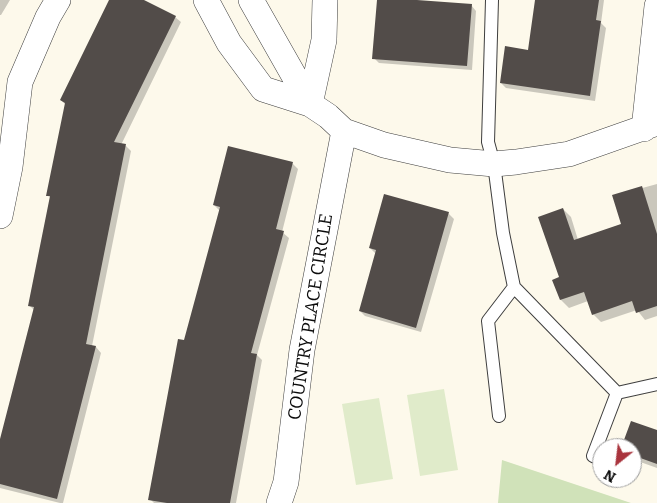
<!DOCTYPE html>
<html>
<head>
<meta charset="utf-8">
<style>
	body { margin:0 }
	#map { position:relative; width:657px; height:503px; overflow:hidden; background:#fdf9eb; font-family:Bitter,serif }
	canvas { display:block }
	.north { position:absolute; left:592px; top:438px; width:50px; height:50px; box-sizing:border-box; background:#fff; border:1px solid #9d9d9d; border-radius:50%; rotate:209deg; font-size:14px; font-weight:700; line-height:20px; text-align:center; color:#0b0b0b }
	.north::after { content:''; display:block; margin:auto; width:18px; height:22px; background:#a9343d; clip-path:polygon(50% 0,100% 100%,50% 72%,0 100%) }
</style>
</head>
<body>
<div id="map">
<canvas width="657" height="503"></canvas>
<div class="north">N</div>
</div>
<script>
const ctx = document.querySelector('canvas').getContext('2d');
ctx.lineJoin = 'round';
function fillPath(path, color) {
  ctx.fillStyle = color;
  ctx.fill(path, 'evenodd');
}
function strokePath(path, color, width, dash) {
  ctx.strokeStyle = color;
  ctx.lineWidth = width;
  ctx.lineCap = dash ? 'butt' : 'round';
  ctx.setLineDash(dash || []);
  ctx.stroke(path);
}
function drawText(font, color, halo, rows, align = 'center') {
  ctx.font = font + ' Bitter,serif';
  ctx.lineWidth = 5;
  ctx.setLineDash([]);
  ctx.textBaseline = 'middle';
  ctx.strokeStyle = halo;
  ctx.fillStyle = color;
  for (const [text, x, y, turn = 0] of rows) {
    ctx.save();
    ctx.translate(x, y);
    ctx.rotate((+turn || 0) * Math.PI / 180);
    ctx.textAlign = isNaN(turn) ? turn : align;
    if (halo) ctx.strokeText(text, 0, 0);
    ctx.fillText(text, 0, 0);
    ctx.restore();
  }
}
fillPath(new Path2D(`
	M 502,460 L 631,503 L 498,503 Z`), '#d0e2b9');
fillPath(new Path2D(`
	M 444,389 L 458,470 L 420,476 L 407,395 Z
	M 379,398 L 393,479 L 356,485 L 342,404 Z`), '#e0ebca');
fillPath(new Path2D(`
	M 0,0 L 10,0 L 1,15 L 0,15 Z
	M 110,0 L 141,0 L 175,17 L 181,22 L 121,145 L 126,146 L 131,151 L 92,346 L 96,347 L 101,353 L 63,503 L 60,503 L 0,488 L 0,444 L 34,310 L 29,305 L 51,198 L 48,196 L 66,105 L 61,100 Z
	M 378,0 L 400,0 L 471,5 L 476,11 L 472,70 L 379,63 L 374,58 Z
	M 554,0 L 604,0 L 601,23 L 606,28 L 595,101 L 506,88 L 501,83 L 529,51 Z
	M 229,147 L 293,164 L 298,169 L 282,232 L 289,238 L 257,355 L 262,360 L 236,503 L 154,503 L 150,499 L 185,342 L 220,211 L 214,205 Z
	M 657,184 L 657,316 L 645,320 L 637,310 L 601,322 L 593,314 L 588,301 L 569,308 L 561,300 L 554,280 L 561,278 L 563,209 L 571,217 L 578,240 L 622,224 L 613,196 Z
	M 448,213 L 454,219 L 421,332 L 365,316 L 360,311 L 376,254 L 370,248 Z
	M 657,431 L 657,468 L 632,459 L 632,448 L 622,448 Z`), '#0003');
fillPath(new Path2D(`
	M 109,0 L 144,0 L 176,16 L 114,142 L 126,144 L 86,344 L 96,346 L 57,499 L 0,484 L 0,439 L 34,307 L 28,306 L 50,196 L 46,196 L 65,103 L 60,100 Z
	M 377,0 L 417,0 L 472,4 L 467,66 L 372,59 Z
	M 535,0 L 599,0 L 596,20 L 601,21 L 590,96 L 500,83 L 505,46 L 528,50 Z
	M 228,146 L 293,162 L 276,229 L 284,231 L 251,353 L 257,354 L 230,503 L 167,503 L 148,500 L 178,339 L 184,340 L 220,207 L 213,205 Z
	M 642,186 L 657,234 L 657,306 L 636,313 L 632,301 L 592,315 L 584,292 L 560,300 L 552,280 L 559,277 L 538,217 L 563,208 L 574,240 L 621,224 L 612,195 Z
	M 384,194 L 449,212 L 416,328 L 359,311 L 376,250 L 369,248 Z
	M 631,421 L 657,430 L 657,464 L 632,455 L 632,448 L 621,448 Z`), '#524c49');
const service = new Path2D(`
	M 492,0 L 488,142 L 494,164 L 503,233 L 514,287 L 617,393 L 657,384
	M 499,416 L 488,321 L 514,287
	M 602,459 L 593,456 L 617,393`);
const minor = new Path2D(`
	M 206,0 L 229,43 L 263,89 L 310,104 L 328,116 L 344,131 L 384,145 L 450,160 L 494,164 L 516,162 L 569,154 L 657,123
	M 251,0 L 310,104
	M 310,104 L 324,40 L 325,0
	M 644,129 L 657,6
	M 0,216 L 10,167 L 20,82 L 48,17 L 58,0
	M 279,503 L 286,482 L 302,350 L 344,131`);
strokePath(service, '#3e3e3e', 14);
strokePath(minor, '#3e3e3e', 26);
strokePath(service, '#fff', 12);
strokePath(minor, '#fff', 25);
drawText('18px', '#0b0b0b', '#fff', [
	["COUNTRY PLACE CIRCLE",311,317,-81]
]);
</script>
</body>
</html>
